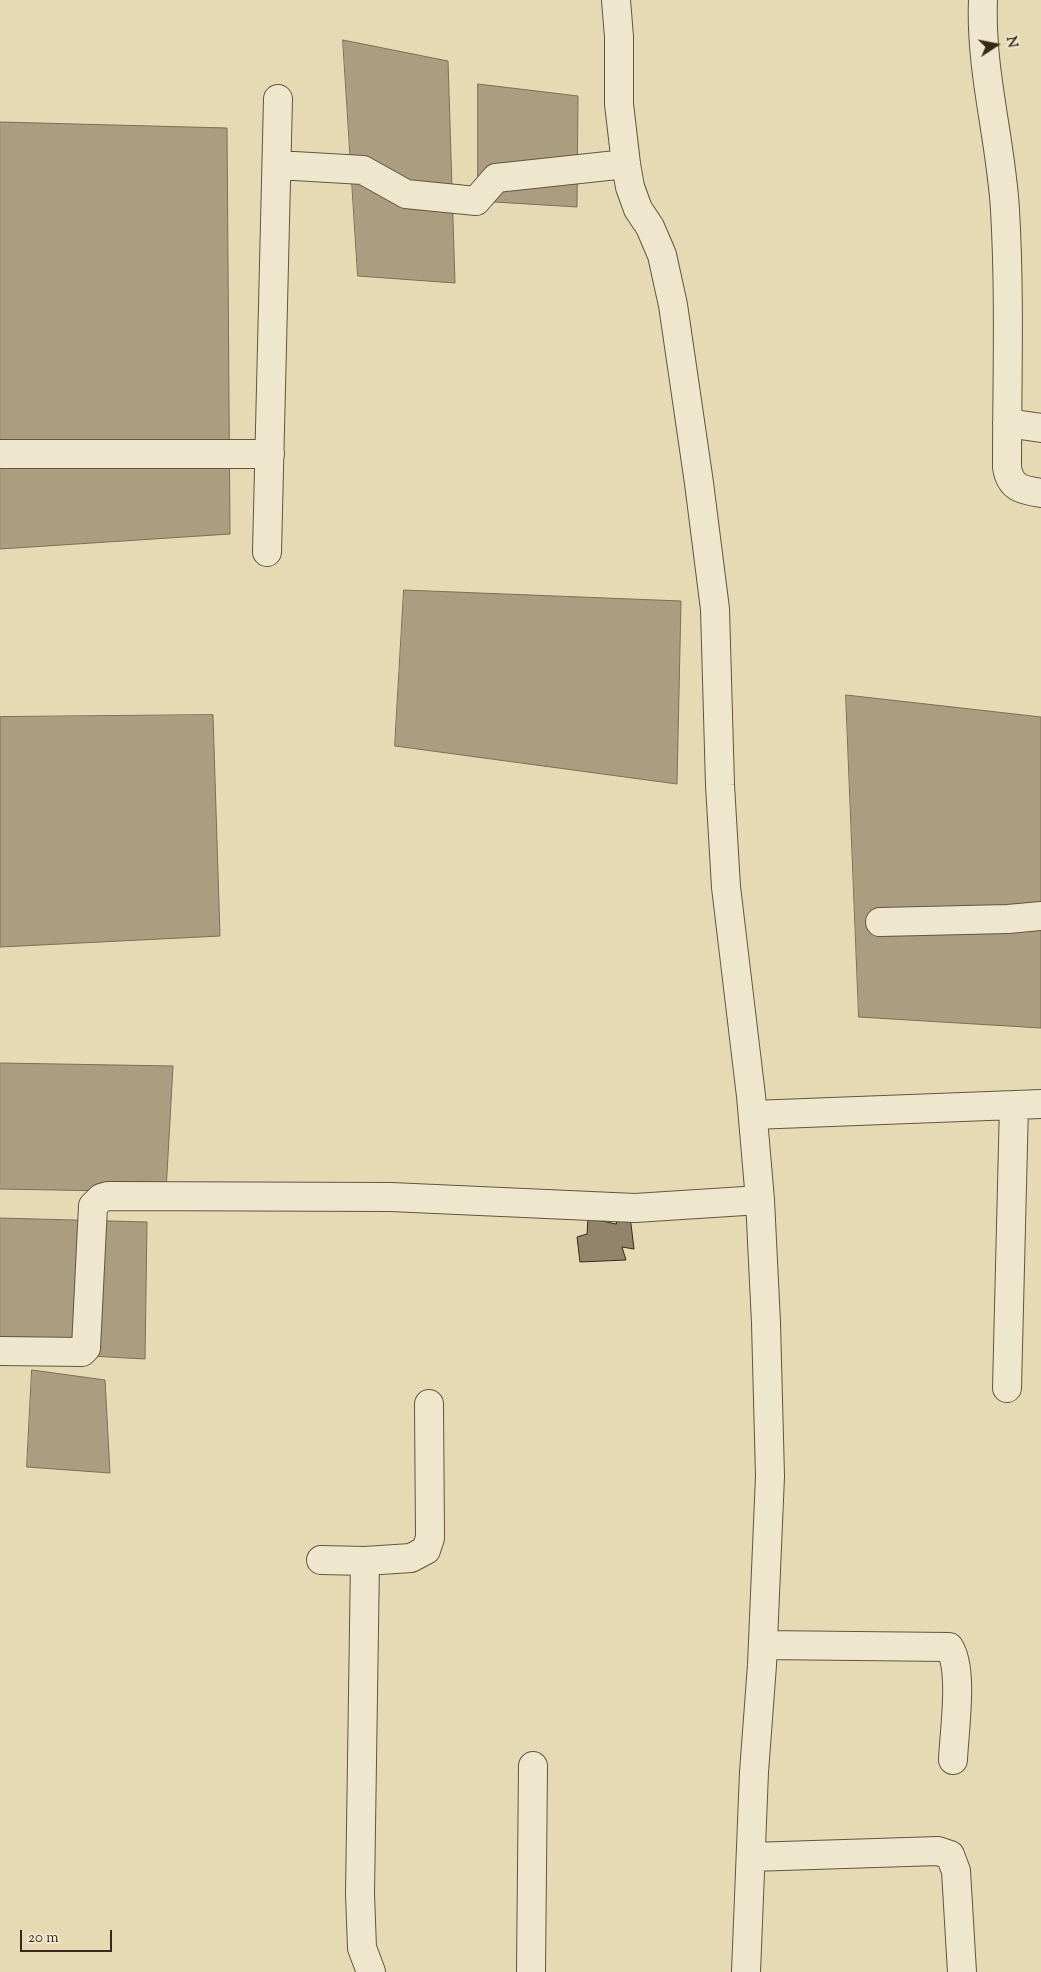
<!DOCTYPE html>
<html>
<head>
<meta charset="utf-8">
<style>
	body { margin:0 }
	#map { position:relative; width:1041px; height:1972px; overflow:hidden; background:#e5dab4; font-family:"Sorts Mill Goudy",serif }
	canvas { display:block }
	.north { position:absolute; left:971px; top:20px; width:50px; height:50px; -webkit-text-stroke:4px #eee7ce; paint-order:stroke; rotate:79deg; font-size:14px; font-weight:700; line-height:20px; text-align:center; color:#392719 }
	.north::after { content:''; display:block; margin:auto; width:18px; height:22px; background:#392719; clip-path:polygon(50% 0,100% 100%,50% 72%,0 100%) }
	.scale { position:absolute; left:20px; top:1930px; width:92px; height:22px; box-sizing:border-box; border:2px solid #392719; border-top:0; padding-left:6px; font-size:15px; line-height:18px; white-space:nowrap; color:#392719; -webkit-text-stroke:4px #eee7ce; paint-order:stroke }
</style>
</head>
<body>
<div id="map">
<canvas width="1041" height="1972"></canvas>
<div class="north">N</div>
<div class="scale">20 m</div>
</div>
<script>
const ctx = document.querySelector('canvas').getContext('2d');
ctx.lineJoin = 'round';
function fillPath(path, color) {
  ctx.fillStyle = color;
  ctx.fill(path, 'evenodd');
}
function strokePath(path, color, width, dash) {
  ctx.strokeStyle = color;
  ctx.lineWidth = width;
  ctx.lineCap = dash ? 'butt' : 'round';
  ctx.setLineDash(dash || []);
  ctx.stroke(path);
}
const water = new Path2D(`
	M 343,40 L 448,61 L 455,283 L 358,276 Z
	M 478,84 L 578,96 L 577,207 L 478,201 Z
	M 0,122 L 227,128 L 230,534 L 0,549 Z
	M 404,590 L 681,601 L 677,784 L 395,746 Z
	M 846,695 L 1041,717 L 1041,1028 L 859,1017 Z
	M 213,715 L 220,936 L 0,947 L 0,717 Z
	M 0,1063 L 173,1066 L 166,1192 L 0,1189 Z
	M 0,1218 L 147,1222 L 145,1359 L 0,1351 Z
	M 32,1370 L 105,1380 L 110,1473 L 27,1467 Z`);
fillPath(water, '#ab9d7f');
strokePath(water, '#7d6e56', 1);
const building = new Path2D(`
	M 617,1215 L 630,1216 L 634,1249 L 622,1247 L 626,1260 L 580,1262 L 577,1237 L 587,1234 L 588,1218 L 616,1224 Z`);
fillPath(building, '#92846a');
strokePath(building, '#392719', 1);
const street = new Path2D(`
	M 616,0 L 619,37 L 619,104 L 626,164 L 630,187 L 638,209 L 650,227 L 662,255 L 673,305 L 699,483 L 715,609 L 720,785 L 726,887 L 751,1096 L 760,1200 L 766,1323 L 770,1476 L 762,1665 L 754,1772 L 746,1972
	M 983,0 C 980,71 1001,140 1005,210 C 1010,296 1007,382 1007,467 C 1010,488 1022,490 1041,493
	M 277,165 L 363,170 L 406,194 L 476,201 L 496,178 L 626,164
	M 1007,423 L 1041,428
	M 0,454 L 270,454
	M 267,552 L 278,99
	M 880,922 L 1008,919 L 1041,916
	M 753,1115 L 1041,1104
	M 0,1351 L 82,1352 L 86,1348 L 93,1206 L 101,1198 L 108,1196 L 391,1197 L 635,1208 L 760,1200
	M 1007,1388 L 1014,1105
	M 321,1560 L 365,1561 L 411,1558 L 426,1550 L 430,1538 L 429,1404
	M 365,1561 L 360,1894 L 362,1948 L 371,1972
	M 763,1645 L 949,1647 C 964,1669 954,1732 953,1760
	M 751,1857 L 938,1851 L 950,1855 L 956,1871 L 962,1972
	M 531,1972 L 533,1766`);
strokePath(street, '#645440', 30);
strokePath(street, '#eee7ce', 28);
</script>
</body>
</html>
